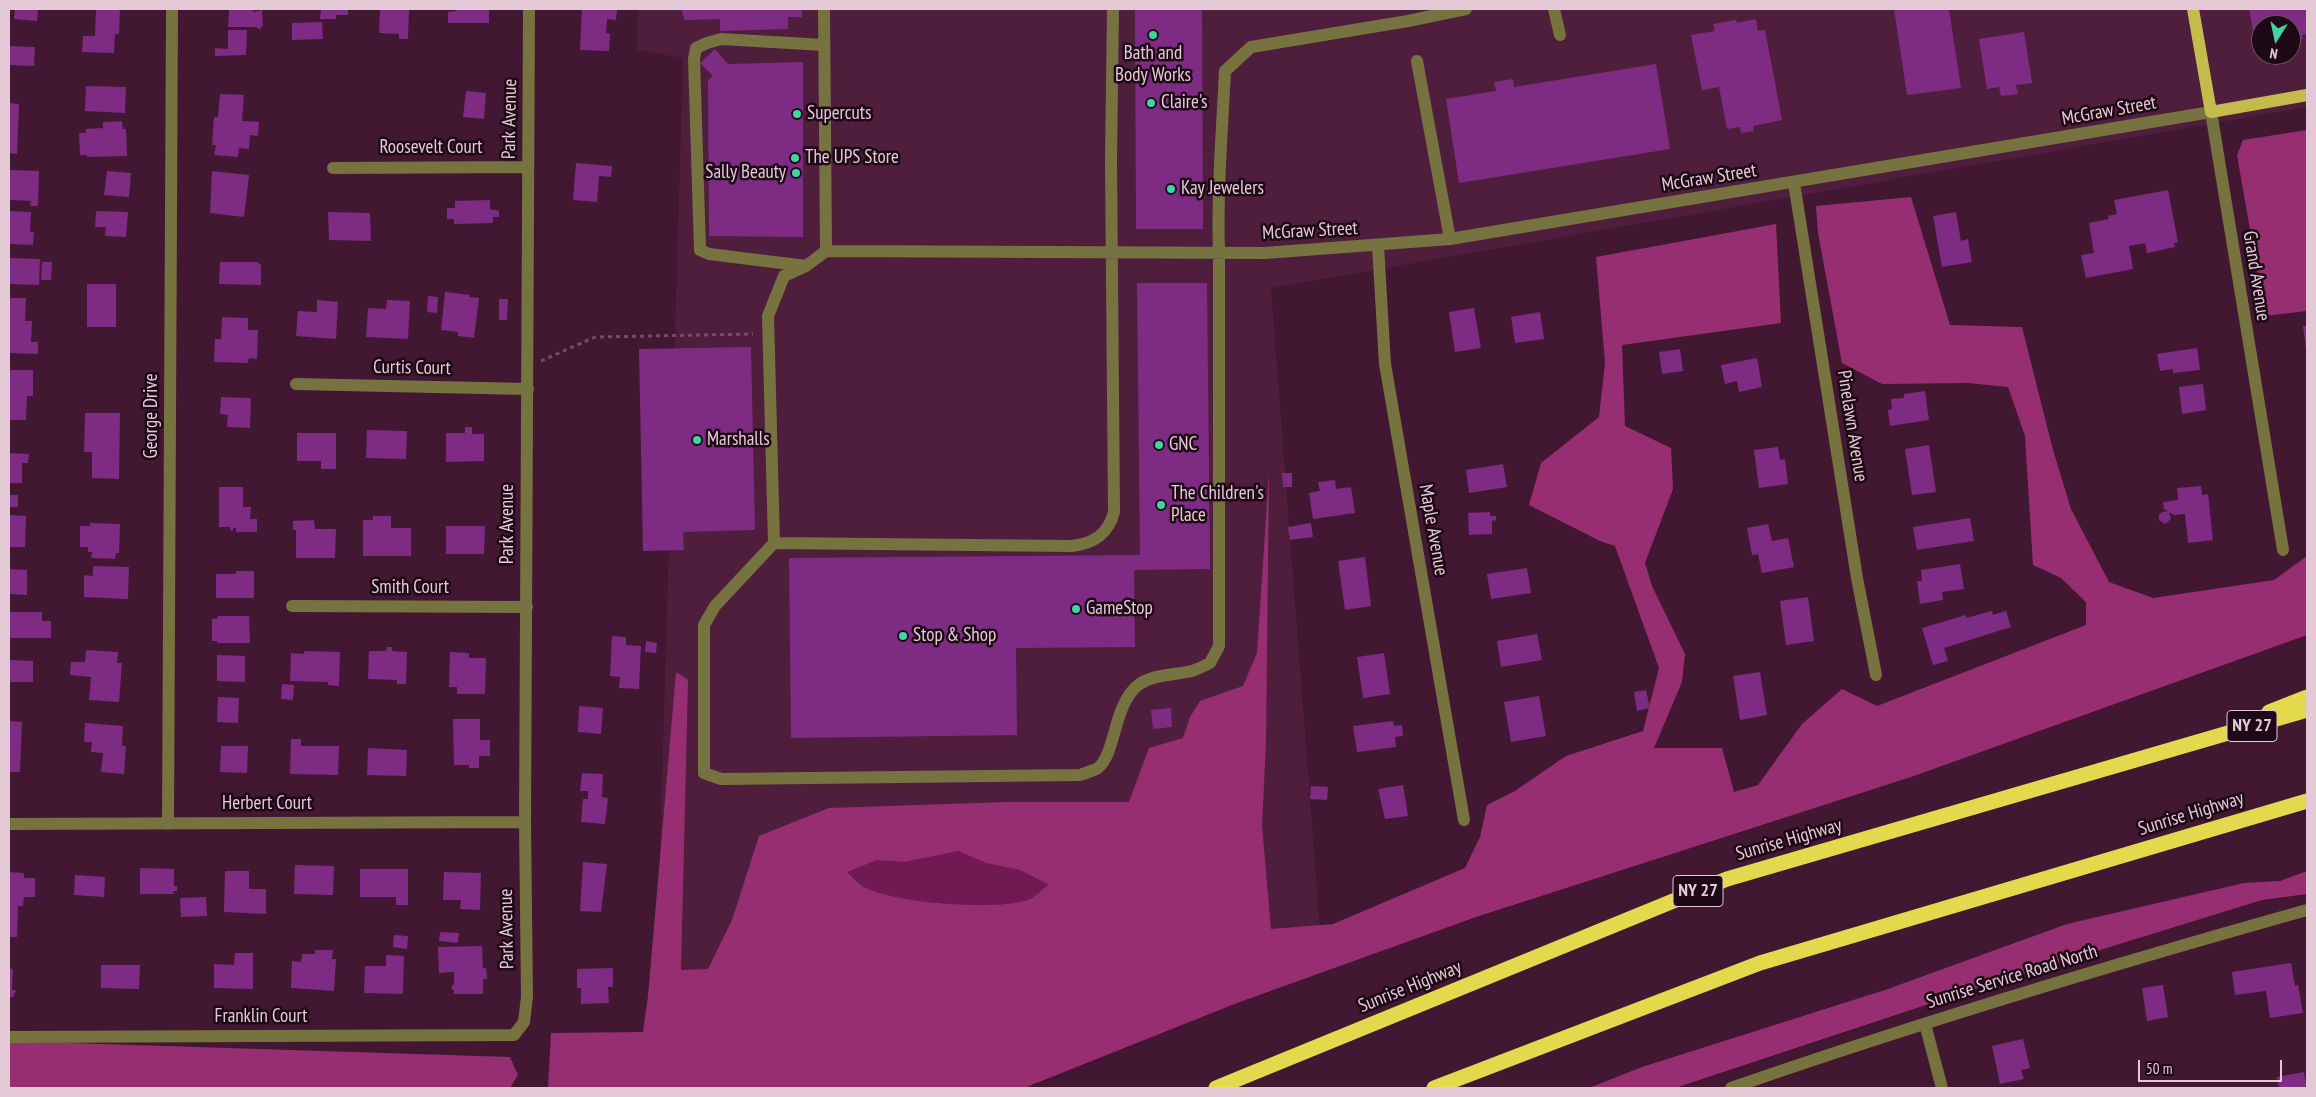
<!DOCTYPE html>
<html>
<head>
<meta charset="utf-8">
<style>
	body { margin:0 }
	#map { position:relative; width:2316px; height:1097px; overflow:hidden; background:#421731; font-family:"PT Sans Narrow",sans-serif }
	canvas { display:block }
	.frame { position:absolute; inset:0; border:10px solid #e5c9d7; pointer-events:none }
	.north { position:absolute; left:2251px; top:15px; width:50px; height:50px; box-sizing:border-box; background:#1d0a16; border:1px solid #6d5663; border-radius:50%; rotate:190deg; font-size:14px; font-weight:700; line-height:20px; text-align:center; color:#e5c9d7 }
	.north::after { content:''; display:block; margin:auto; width:18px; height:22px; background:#41d4a1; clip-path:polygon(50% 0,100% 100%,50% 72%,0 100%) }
	.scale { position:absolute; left:2138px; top:1060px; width:144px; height:22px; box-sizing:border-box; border:2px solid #e5c9d7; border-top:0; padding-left:6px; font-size:15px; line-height:18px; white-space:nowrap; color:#e5c9d7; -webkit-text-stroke:4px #1d0a16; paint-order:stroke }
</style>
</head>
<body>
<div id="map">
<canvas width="2316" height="1097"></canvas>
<div class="frame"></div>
<div class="north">N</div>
<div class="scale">50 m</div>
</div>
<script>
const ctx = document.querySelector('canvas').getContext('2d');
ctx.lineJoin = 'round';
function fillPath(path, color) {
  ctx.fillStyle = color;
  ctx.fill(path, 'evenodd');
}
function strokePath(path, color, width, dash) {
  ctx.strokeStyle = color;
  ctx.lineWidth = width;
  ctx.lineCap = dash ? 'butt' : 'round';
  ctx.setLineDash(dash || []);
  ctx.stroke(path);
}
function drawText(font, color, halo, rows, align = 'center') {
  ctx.font = font + ' "PT Sans Narrow",sans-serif';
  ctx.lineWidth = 5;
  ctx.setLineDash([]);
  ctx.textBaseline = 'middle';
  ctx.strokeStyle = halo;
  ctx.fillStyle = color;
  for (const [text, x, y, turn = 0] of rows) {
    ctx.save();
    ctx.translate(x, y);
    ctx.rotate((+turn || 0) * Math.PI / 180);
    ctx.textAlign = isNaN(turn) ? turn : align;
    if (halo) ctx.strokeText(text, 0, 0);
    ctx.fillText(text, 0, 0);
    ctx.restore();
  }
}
fillPath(new Path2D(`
	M 638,9 L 2307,9 L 2307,107 L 1271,288 L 1322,955 L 654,1058 L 683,58 L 637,50 ZM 2261,25 L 2291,25 L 2291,55 L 2261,55 Z`), '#4f1e3c');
fillPath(new Path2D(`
	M 958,851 L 986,863 L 1020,870 L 1049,885 C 1043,889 1035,898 1027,900 C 997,911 891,903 864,887 C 858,883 852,876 847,871 L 877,860 L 904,862 Z`), '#711953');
fillPath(new Path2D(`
	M 2307,130 L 2307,311 L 2265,316 L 2237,155 L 2243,140 Z
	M 1911,197 L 1950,325 L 2022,327 L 2053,450 L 2071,509 L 2109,582 L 2153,598 L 2274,580 L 2307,556 L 2307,635 L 1911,777 L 1476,917 L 1237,1003 L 1024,1088 L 548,1088 L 551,1033 L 643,1032 L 648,996 L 676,672 L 688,680 L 681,970 L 708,969 L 732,920 L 759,836 L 829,808 L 1006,802 L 1129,802 L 1149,748 L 1183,738 L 1190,717 L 1200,701 L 1243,686 L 1257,653 L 1269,473 L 1266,744 L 1262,825 L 1271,929 L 1333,924 L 1465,868 L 1480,837 L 1487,805 L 1515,791 L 1566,756 L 1643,731 L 1659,668 L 1615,546 L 1600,541 L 1529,505 L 1541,463 L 1599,417 L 1605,363 L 1596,257 L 1776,224 L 1781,323 L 1622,345 L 1625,426 L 1671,448 L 1673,489 L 1645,563 L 1652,586 L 1685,654 L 1682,682 L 1654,748 L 1722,748 L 1734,792 L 1758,785 L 1802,724 L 1842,689 L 1877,706 L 2086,625 L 2086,602 L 2061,578 L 2033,565 L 2025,436 L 2008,387 L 1968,383 L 1882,384 L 1842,363 L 1818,233 L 1816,206 ZM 958,851 L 986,863 L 1020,870 L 1049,885 C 1042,889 1035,898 1027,900 C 996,911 893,903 864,887 C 858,884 852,876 847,872 L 877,860 L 904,862 Z
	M 2307,871 L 2307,894 L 2262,900 L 1974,989 L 1675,1088 L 1589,1088 L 1642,1067 L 1885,990 L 2067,924 L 2244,883 L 2280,881 Z
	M 9,1041 L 510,1057 L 518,1075 L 510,1088 L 9,1088 Z`), '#972e71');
fillPath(new Path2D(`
	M 15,9 L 38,9 L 37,21 L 14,19 Z
	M 96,9 L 120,9 L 119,34 L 115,34 L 114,53 L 82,52 L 83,36 L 95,36 Z
	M 229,9 L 253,9 L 253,12 L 262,10 L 263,27 L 261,26 L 261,30 L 256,27 L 228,27 Z
	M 321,9 L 348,9 L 348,15 L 336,15 L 336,19 L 320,19 Z
	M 380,9 L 409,9 L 408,39 L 399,39 L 399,34 L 379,33 Z
	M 456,9 L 489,9 L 489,23 L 448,23 L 448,12 L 456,11 Z
	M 582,9 L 617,9 L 616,20 L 607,19 L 606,33 L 610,34 L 609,51 L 580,50 Z
	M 681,9 L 802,9 L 802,17 L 788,17 L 788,29 L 720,31 L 720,19 L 685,20 Z
	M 1135,9 L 1202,9 L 1203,229 L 1136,229 Z
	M 1894,9 L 1949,9 L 1961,88 L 1907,95 Z
	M 2249,9 L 2307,9 L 2307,34 L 2302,35 L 2303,39 L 2291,41 L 2291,25 L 2261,25 L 2261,47 L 2256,47 Z
	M 1756,19 L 1758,31 L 1765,30 L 1782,120 L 1753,126 L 1754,131 L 1741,133 L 1740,127 L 1727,129 L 1719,87 L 1702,90 L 1691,35 L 1715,31 L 1713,24 L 1736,20 L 1737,23 Z
	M 322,22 L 323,39 L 292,40 L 292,23 Z
	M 228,30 L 247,30 L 246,55 L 215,56 L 215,48 L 228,49 Z
	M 2024,32 L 2032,83 L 2016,85 L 2018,94 L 2001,96 L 1999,87 L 1987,89 L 1979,39 Z
	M 9,46 L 35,47 L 34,66 L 9,65 Z
	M 715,49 L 728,64 L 803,62 L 803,237 L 709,236 L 708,80 L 713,76 L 700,63 Z
	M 1656,64 L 1670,149 L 1459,183 L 1446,99 L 1496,91 L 1494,82 L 1513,79 L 1514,87 Z
	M 86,86 L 126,87 L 125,113 L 85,111 Z
	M 466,91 L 486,93 L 484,119 L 463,117 Z
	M 220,94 L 244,95 L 242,121 L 259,122 L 258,136 L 250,135 L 249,149 L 239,148 L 238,157 L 214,155 L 216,145 L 212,145 L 214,117 L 218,117 Z
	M 9,103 L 19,104 L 17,154 L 9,153 Z
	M 122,121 L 123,129 L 126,129 L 127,156 L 87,157 L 87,155 L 80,155 L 79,133 L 86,133 L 86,129 L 103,128 L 103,122 Z
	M 576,163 L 612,166 L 611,177 L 599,176 L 597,202 L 573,200 Z
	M 9,170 L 39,171 L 38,206 L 30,206 L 31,201 L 9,200 Z
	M 107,171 L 131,173 L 129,197 L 104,195 Z
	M 212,171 L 249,175 L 244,217 L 210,213 Z
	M 2168,190 L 2178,242 L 2174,243 L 2175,247 L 2147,253 L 2145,243 L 2129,246 L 2133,269 L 2086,278 L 2081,255 L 2094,253 L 2089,223 L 2109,219 L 2108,216 L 2117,214 L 2114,200 Z
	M 490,200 L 490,209 L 499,211 L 499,217 L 493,217 L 493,223 L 454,224 L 454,219 L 447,219 L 447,208 L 455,208 L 455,201 Z
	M 9,211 L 31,212 L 30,232 L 34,232 L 33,245 L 9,244 Z
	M 96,211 L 128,212 L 126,237 L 105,236 L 106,227 L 95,227 Z
	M 328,212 L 370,213 L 371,241 L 329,240 Z
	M 1956,212 L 1961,241 L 1968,239 L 1972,262 L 1942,267 L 1933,216 Z
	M 9,258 L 40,259 L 39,285 L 9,284 Z
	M 42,262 L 52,262 L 51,280 L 41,280 Z
	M 220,262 L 257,262 L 261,265 L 261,285 L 219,284 Z
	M 1137,283 L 1207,283 L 1210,569 L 1134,570 L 1135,647 L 1016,648 L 1017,735 L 791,738 L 789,558 L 1140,555 Z
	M 87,284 L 116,284 L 116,327 L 87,327 Z
	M 445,292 L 470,295 L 469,297 L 479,298 L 474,338 L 458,336 L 458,332 L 441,330 Z
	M 428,296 L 438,297 L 437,313 L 427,312 Z
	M 9,298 L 26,298 L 25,321 L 32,321 L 31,342 L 38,342 L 38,354 L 9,353 Z
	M 499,299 L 508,299 L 507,320 L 499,320 Z
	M 317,300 L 338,302 L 336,339 L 296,336 L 298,311 L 317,312 Z
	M 387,300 L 410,301 L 408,339 L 366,337 L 368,308 L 386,309 Z
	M 1474,308 L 1481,348 L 1455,352 L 1449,312 Z
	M 1540,312 L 1544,339 L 1515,343 L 1511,317 Z
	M 222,317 L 248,318 L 248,330 L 258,330 L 257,359 L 249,358 L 248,363 L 214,362 L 215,339 L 221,339 Z
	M 2303,326 L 2307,326 L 2307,350 L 2306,350 Z
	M 751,347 L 755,530 L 683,532 L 684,550 L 643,551 L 639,349 Z
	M 2197,348 L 2200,370 L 2173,373 L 2173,369 L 2160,371 L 2157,354 Z
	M 1680,349 L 1683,371 L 1662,374 L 1659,352 Z
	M 1757,358 L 1762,387 L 1739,392 L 1737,381 L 1725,384 L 1721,365 Z
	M 9,370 L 33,370 L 33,396 L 27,396 L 26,420 L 9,420 Z
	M 2203,384 L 2206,410 L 2182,414 L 2179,387 Z
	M 1925,391 L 1929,420 L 1890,426 L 1888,410 L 1892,409 L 1891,399 L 1904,398 L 1904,394 Z
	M 221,397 L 251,398 L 250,428 L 227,427 L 228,415 L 220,414 Z
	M 85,413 L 120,413 L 119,479 L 92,478 L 92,452 L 84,452 Z
	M 465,427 L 472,427 L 472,434 L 484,434 L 484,461 L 446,462 L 446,433 L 465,433 Z
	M 367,430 L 407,431 L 406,459 L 366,458 Z
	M 297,433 L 336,433 L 336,469 L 321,469 L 321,461 L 297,461 Z
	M 1929,445 L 1936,492 L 1912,495 L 1905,449 Z
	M 1778,447 L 1780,460 L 1785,459 L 1788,484 L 1759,488 L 1754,450 Z
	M 9,453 L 29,454 L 28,463 L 22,463 L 22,483 L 9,483 Z
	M 1503,464 L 1507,487 L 1469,493 L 1466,470 Z
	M 1282,473 L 1292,473 L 1292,487 L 1283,487 Z
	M 1335,480 L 1336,489 L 1351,487 L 1355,513 L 1313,519 L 1309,493 L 1320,491 L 1318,482 Z
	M 2201,486 L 2202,495 L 2208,494 L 2213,540 L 2188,543 L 2185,514 L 2174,515 L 2169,512 L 2171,519 L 2165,524 L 2159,520 L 2159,515 L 2162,512 L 2168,511 L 2164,509 L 2163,502 L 2178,500 L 2177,488 Z
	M 219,487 L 243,487 L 243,507 L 251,507 L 250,519 L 257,519 L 257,532 L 236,532 L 236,528 L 233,528 L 233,531 L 230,530 L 230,527 L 219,527 Z
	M 9,495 L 18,495 L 18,507 L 9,507 Z
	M 1490,512 L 1490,516 L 1496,516 L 1496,520 L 1492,521 L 1492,534 L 1469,535 L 1468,513 Z
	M 9,515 L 26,516 L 25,547 L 9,547 Z
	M 373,516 L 391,516 L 391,528 L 411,528 L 411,556 L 363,556 L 363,520 L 373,520 Z
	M 1970,518 L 1974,541 L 1917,550 L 1913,527 Z
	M 314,520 L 315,529 L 336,529 L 335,558 L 296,558 L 296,530 L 293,530 L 293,521 Z
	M 90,523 L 120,524 L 119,553 L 116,553 L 115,559 L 91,558 L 92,552 L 88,552 L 88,547 L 80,547 L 80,526 L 90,526 Z
	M 1311,523 L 1313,537 L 1290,540 L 1288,527 Z
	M 1768,524 L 1772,541 L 1788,538 L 1794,567 L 1762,573 L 1758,554 L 1752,555 L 1747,528 Z
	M 446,526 L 485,526 L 484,554 L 446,554 Z
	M 1365,557 L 1371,606 L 1345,610 L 1338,561 Z
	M 1960,564 L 1964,589 L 1942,592 L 1943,600 L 1920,604 L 1917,581 L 1922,581 L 1921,570 Z
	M 93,566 L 129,567 L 128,599 L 84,597 L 84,575 L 93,576 Z
	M 1527,568 L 1531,593 L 1491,599 L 1487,574 Z
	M 9,569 L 27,570 L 27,595 L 9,594 Z
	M 236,571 L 254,571 L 254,598 L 216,598 L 216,574 L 236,574 Z
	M 1808,597 L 1814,641 L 1786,645 L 1780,601 Z
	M 1992,611 L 1993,615 L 2006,611 L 2011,627 L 1944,648 L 1948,661 L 1933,665 L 1922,628 L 1966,615 L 1966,618 Z
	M 9,612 L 42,612 L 42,621 L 51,621 L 51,638 L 9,638 Z
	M 218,616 L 249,616 L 250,643 L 217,643 L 217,641 L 212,641 L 212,619 L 218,618 Z
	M 1537,634 L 1542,660 L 1501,667 L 1497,641 Z
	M 612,636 L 626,637 L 626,645 L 641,646 L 639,689 L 619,688 L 620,677 L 610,676 Z
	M 646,641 L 657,643 L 656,653 L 645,652 Z
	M 387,647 L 392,647 L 392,651 L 407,652 L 406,684 L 397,684 L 397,680 L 368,679 L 369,651 L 386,651 Z
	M 86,650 L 118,652 L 117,663 L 122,663 L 119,702 L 89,700 L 91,677 L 70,675 L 71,662 L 85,662 Z
	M 304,651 L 340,652 L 339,686 L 328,685 L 328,682 L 290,681 L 291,653 L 304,654 Z
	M 450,652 L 469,653 L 469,658 L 486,658 L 485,694 L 457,694 L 457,687 L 449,687 Z
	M 1384,653 L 1390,694 L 1363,698 L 1357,657 Z
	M 217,655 L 245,656 L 245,682 L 217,681 Z
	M 9,660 L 33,661 L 33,682 L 9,682 Z
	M 1760,672 L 1767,715 L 1740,720 L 1733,676 Z
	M 282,684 L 294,685 L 293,700 L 281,699 Z
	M 1646,690 L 1650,708 L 1637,711 L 1634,692 Z
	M 1539,696 L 1546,736 L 1511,742 L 1504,702 Z
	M 218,697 L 239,698 L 238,723 L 217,722 Z
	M 579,706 L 603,708 L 601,734 L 578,732 Z
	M 1171,708 L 1172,727 L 1153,729 L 1151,710 Z
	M 453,719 L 480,719 L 480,740 L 490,740 L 490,756 L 479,756 L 479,768 L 469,768 L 469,765 L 454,765 Z
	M 9,721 L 22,722 L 20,772 L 9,772 Z
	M 1393,721 L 1394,726 L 1402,725 L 1403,736 L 1395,737 L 1396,747 L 1357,752 L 1353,726 Z
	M 85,723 L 123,726 L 122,746 L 126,746 L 124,774 L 101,772 L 103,753 L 91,752 L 92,742 L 84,742 Z
	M 291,739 L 301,739 L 301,746 L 339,746 L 338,775 L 290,774 Z
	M 221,746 L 248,746 L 247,773 L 220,772 Z
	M 368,748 L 407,750 L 406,776 L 367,775 Z
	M 582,773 L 603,774 L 602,797 L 608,798 L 605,824 L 581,822 L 583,799 L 588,799 L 588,791 L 580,791 Z
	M 1403,785 L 1408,816 L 1385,819 L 1378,789 Z
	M 1311,786 L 1328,787 L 1327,800 L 1310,799 Z
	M 583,862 L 607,864 L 601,912 L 580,911 Z
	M 295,865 L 334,866 L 333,895 L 294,894 Z
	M 140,868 L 174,869 L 174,886 L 177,886 L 177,891 L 173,891 L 174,894 L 140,894 Z
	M 360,869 L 408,869 L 408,905 L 396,905 L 396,897 L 360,897 Z
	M 225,871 L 249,871 L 249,889 L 266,889 L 266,914 L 224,912 Z
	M 9,872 L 24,873 L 24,878 L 35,878 L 35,897 L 24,897 L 23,906 L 18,906 L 17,937 L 9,937 Z
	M 444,872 L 481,873 L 480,910 L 460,909 L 461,900 L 443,900 Z
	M 75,875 L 105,877 L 104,897 L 74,895 Z
	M 206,897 L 207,916 L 181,917 L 180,898 Z
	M 440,932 L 459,933 L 458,943 L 439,941 Z
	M 394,935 L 408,936 L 407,949 L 393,947 Z
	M 482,946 L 483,968 L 486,968 L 487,979 L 483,979 L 483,994 L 454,994 L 454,990 L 452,990 L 452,985 L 454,985 L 454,972 L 439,973 L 438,947 Z
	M 315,950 L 333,950 L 332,959 L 336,959 L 334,991 L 291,988 L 292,961 L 301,962 L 302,954 L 315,954 Z
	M 235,953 L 253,953 L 253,989 L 214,988 L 214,964 L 234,965 Z
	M 386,955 L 404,956 L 403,994 L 364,993 L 365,966 L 386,966 Z
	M 2291,963 L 2295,986 L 2298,985 L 2303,1013 L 2270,1018 L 2266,991 L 2235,995 L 2232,972 Z
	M 101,965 L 140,965 L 139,989 L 101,988 Z
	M 9,968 L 13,969 L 12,990 L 16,990 L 13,997 L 9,997 Z
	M 613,968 L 613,987 L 608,987 L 609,1003 L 581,1004 L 581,988 L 577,988 L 577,969 Z
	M 2163,985 L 2168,1017 L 2147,1021 L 2142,988 Z
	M 2023,1039 L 2030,1068 L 2021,1070 L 2024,1079 L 2000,1084 L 1992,1046 Z
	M 2304,1072 L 2307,1088 L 2279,1088 L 2277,1077 Z`), '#7e2c83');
strokePath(new Path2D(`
	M 541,361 L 595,337 L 753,334`), '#754f65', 3, [4, 4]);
strokePath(new Path2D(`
	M 824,9 L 826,251
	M 1466,9 L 1408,21 L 1251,47 L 1225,71 C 1222,132 1217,192 1219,253 L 1219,646 L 1210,663 C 1204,666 1198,669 1192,671 C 1176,675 1151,674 1137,686 C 1113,707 1116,753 1098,768 C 1093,771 1085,773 1080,775 L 721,779 L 704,773 L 704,625 L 715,606 L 774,543 L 768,316 L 784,276 L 806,266 L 826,251 L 1265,253 L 1450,239 L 2211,112 L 2283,550
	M 1554,9 L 1560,35
	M 1417,61 L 1450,239
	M 333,168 L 528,167
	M 1794,183 L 1857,578 L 1876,675
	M 1378,246 L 1385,364 L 1464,820
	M 806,266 L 709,254 L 700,250 L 694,59 L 696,48 L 707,43 L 721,39 L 824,45
	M 296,384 L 528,389
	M 774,543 L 1071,546 C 1093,544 1108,535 1114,512 L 1111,160 L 1113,9
	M 292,606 L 527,607
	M 9,824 L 525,822
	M 168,824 L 172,9
	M 1925,1024 L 1942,1088
	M 9,1037 L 514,1035 L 524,1022 L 527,997 L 525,822 L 529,9
	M 1731,1088 C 1921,1022 2114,964 2307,910`), '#767341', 12);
strokePath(new Path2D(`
	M 2193,9 L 2211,112 L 2307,95`), '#c3bc4c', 12);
strokePath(new Path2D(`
	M 2269,712 L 2307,697
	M 1216,1088 L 1727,879 L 2307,710
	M 1434,1088 L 1760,963 L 2307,801`), '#e2d94d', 15);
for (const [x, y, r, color] of [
	[1153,35,5,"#41d4a1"],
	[1151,103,5,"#41d4a1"],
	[797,114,5,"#41d4a1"],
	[795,158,5,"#41d4a1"],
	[796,173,5,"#41d4a1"],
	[1171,189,5,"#41d4a1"],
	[697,440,5,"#41d4a1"],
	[1159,445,5,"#41d4a1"],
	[1161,505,5,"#41d4a1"],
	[1076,609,5,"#41d4a1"],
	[903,636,5,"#41d4a1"]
]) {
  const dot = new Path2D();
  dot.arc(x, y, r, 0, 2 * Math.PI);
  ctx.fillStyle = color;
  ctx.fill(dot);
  strokePath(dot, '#1d0a16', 2);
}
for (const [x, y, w] of [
	[2252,726,50],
	[1698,891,50]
]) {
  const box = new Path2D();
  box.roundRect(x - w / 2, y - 15.5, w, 31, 4);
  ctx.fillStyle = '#1d0a16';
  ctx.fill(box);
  strokePath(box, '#e5c9d7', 1);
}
drawText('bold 18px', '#e5c9d7', null, [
	["NY 27",2252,726],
	["NY 27",1698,891]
]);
drawText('19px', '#e5c9d7', '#1d0a16', [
	["Bath and",1153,54,"center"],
	["Body Works",1153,76,"center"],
	["Claire's",1161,103],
	["Supercuts",807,114],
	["The UPS Store",805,158],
	["Sally Beauty",786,173,"right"],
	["Kay Jewelers",1181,189],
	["Marshalls",707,440],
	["GNC",1169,445],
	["The Children's",1171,494],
	["Place",1171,516],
	["GameStop",1086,609],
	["Stop & Shop",913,636]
], 'left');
drawText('19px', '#e5c9d7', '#1d0a16', [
	["McGraw Street",2109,111,-10],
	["Park Avenue",510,119,-89],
	["Roosevelt Court",431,148],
	["McGraw Street",1709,178,-9],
	["McGraw Street",1310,231,-3],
	["Grand Avenue",2256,276,81],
	["Curtis Court",412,368,1],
	["George Drive",152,416,-90],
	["Pinelawn Avenue",1852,426,81],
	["Park Avenue",508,524,-90],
	["Maple Avenue",1433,530,80],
	["Smith Court",410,588],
	["Herbert Court",267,804],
	["Sunrise Highway",2191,814,-17],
	["Sunrise Highway",1789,840,-16],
	["Park Avenue",507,929,-91],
	["Sunrise Service Road North",2012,977,-17],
	["Sunrise Highway",1410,987,-22],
	["Franklin Court",261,1017]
]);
</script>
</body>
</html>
